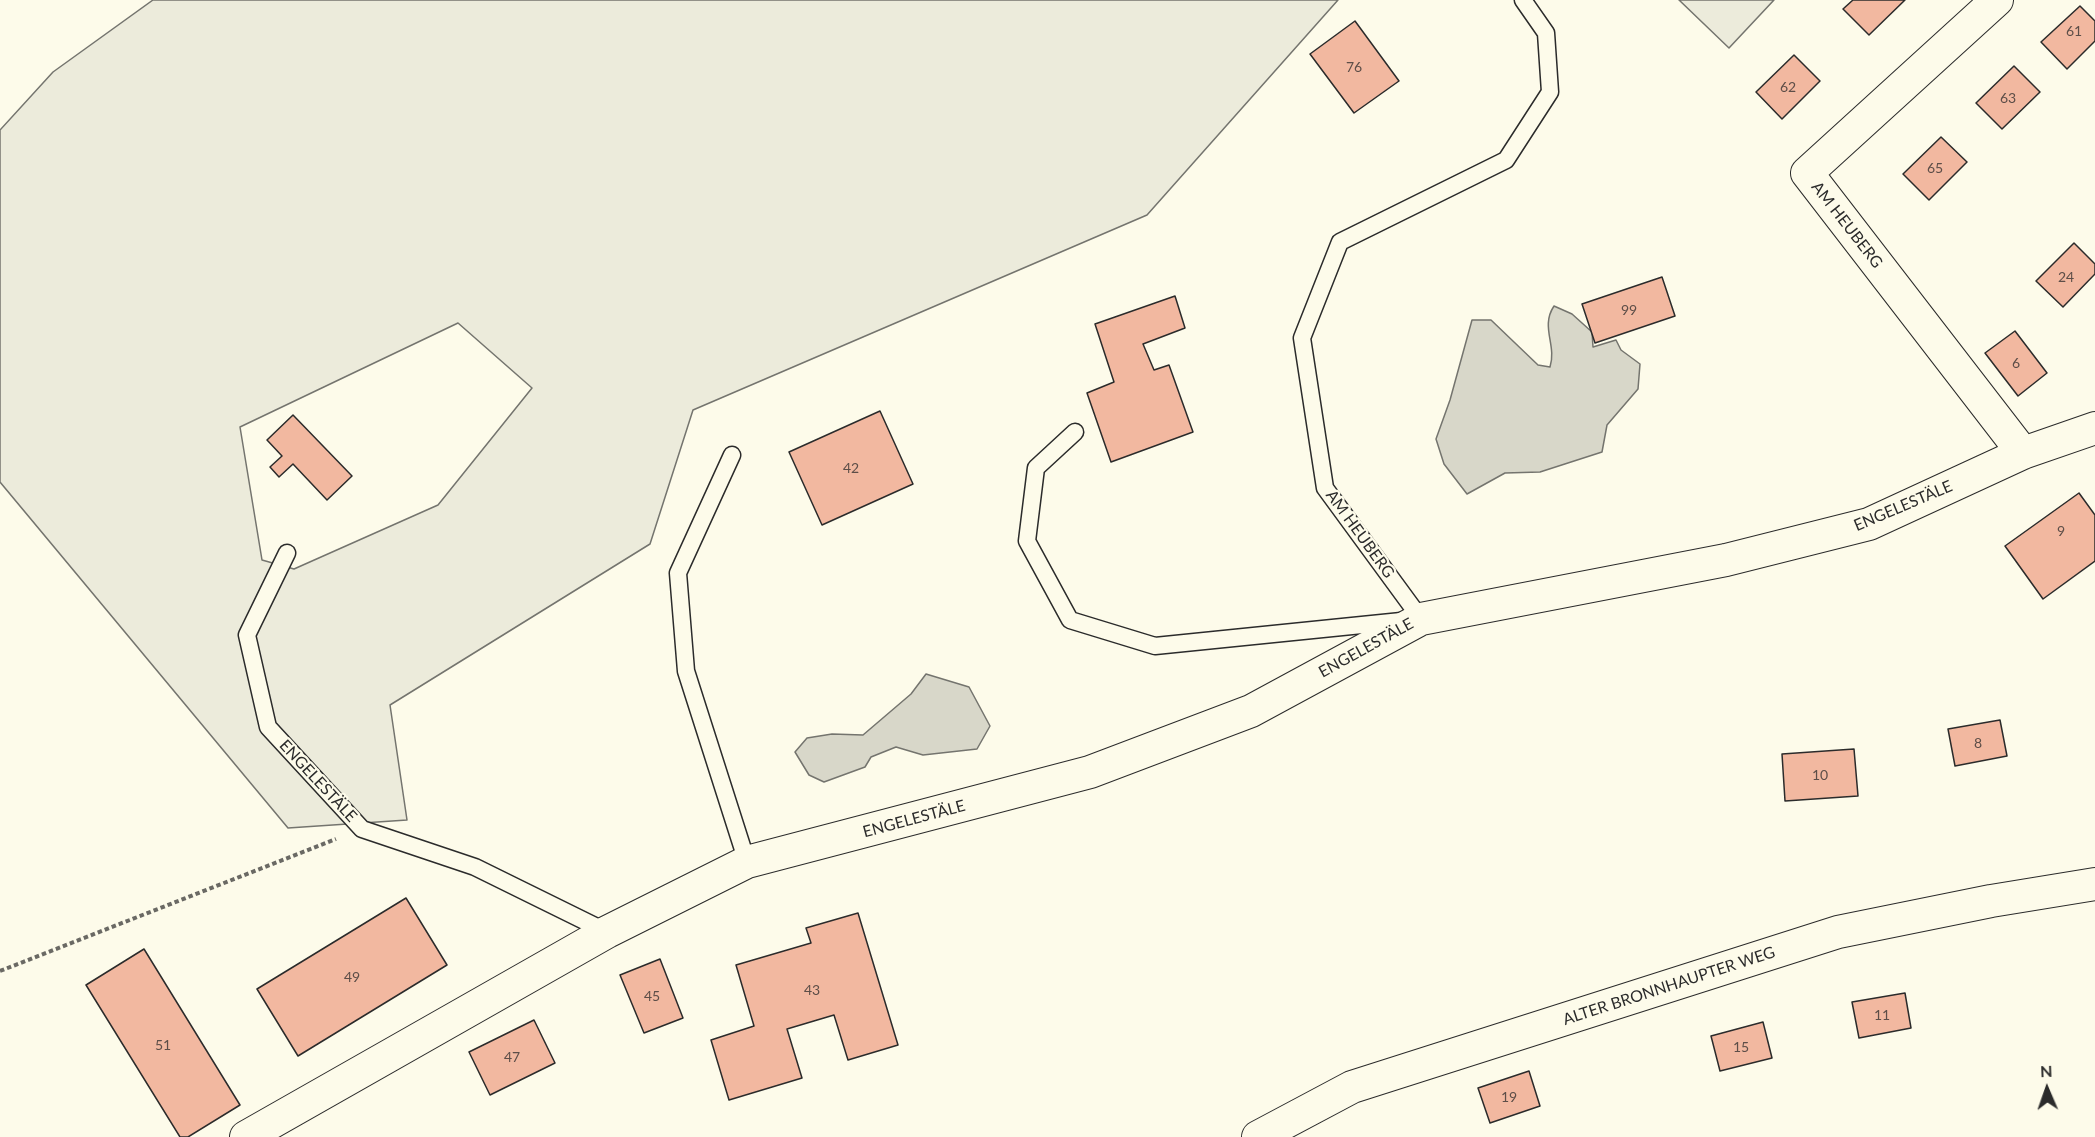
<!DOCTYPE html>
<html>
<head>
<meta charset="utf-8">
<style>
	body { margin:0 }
	#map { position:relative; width:2095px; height:1137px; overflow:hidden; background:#fdfbea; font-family:Lato,sans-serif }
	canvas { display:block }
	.north { position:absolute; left:2017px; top:1059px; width:60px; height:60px; -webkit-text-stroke:4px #fdfbea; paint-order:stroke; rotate:358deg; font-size:16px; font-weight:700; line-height:24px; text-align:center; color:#2b2b2b }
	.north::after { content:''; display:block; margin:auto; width:21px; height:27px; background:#2b2b2b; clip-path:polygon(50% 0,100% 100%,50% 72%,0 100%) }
</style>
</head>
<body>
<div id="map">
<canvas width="2095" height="1137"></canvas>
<div class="north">N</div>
</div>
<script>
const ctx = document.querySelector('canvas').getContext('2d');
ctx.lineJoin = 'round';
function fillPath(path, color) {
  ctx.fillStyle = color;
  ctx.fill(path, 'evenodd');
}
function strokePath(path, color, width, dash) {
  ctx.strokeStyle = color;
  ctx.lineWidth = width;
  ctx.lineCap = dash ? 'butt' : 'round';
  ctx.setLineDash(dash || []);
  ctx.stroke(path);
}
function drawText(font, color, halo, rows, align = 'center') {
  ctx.font = font + ' Lato,sans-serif';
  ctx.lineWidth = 4.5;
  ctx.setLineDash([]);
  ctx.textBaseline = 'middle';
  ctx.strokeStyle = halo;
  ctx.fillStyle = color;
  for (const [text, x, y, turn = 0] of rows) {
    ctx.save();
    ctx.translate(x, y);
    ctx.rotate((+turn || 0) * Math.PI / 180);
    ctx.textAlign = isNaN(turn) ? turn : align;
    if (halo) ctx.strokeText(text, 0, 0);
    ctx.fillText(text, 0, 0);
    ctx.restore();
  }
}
const green = new Path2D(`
	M 153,0 L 1338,0 L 1147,215 L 693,410 L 650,544 L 390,705 L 407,820 L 288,828 L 0,482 L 0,130 L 53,72 ZM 458,323 L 532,388 L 438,505 L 294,569 L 262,560 L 240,427 Z
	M 1679,0 L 1774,0 L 1729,48 Z`);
fillPath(green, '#ecebdb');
strokePath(green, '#74746e', 1.5);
const water = new Path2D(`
	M 1554,306 L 1572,314 L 1592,332 L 1593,347 L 1616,340 L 1621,350 L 1640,364 L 1638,389 L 1607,425 L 1602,452 L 1540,472 L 1505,473 L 1467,494 L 1444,464 L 1436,439 L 1450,400 L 1472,320 L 1491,320 L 1538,365 L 1550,367 C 1557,345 1540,327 1554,306 Z
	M 926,674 L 969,687 L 990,726 L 977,749 L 923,755 L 896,747 L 871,757 L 865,767 L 824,782 L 809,775 L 795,752 L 807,738 L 832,734 L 863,735 L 911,694 Z`);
fillPath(water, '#d8d7c9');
strokePath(water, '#74746e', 1.5);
const building = new Path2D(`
	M 1853,0 L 1905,0 L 1869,35 L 1843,9 Z
	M 2080,6 L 2095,21 L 2095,41 L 2067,69 L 2041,42 Z
	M 1355,21 L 1399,81 L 1354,113 L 1310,54 Z
	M 1794,55 L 1820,81 L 1782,119 L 1756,92 Z
	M 2014,66 L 2040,92 L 2002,129 L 1976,103 Z
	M 1941,137 L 1967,162 L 1929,200 L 1903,174 Z
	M 2074,243 L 2095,264 L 2095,274 L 2063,307 L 2036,281 Z
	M 1662,277 L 1675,316 L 1595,343 L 1582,304 Z
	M 1175,296 L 1185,328 L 1143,344 L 1154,370 L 1169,365 L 1193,432 L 1111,462 L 1087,393 L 1114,382 L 1095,324 Z
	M 2015,331 L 2047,373 L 2018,396 L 1985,353 Z
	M 880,411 L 913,484 L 822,525 L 789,452 Z
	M 293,415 L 352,476 L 327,500 L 293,464 L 279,477 L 270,467 L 282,456 L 267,440 Z
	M 2079,493 L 2095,515 L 2095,561 L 2043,599 L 2005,546 Z
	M 2000,720 L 2007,756 L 1955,766 L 1948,729 Z
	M 1854,749 L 1858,796 L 1785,801 L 1782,754 Z
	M 406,898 L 447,965 L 298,1056 L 257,989 Z
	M 858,913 L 898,1045 L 848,1060 L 834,1015 L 787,1029 L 802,1078 L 729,1100 L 711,1040 L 754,1026 L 736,965 L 811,943 L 806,928 Z
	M 144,949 L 240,1105 L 188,1137 L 180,1137 L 86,985 Z
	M 660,959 L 683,1018 L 644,1033 L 620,975 Z
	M 1905,993 L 1911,1028 L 1859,1038 L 1852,1002 Z
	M 534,1020 L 555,1063 L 490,1095 L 469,1052 Z
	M 1763,1022 L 1772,1058 L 1720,1071 L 1711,1036 Z
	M 1529,1071 L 1540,1106 L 1490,1123 L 1478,1088 Z`);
fillPath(building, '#f2b8a0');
strokePath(building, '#2b2b2b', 1.5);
const lane = new Path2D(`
	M 1075,432 L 1036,468 L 1027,541 L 1070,620 L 1155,646 L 1421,619 L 1325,488 L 1302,338 L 1340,242 L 1506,160 L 1550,92 L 1546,33 L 1523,0
	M 732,455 L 678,573 L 686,671 L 747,862
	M 287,553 L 247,635 L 268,727 L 362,829 L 475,867 L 607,932`);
const street = new Path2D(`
	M 1997,0 L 1807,173 L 2023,453
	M 246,1137 L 607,932 L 747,862 L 1090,772 L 1251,711 L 1421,619 L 1726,560 L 1869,524 L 2023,453 L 2095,428
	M 1258,1137 L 1352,1087 L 1838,932 L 1991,901 L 2095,884`);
strokePath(lane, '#2b2b2b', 19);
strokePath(street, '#2b2b2b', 34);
strokePath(new Path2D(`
	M 0,971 L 336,839`), '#6a6964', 4, [4.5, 3]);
strokePath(lane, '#fdfbea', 16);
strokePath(street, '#fdfbea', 32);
drawText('14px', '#5d4e48', null, [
	["61",2074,31],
	["76",1354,67],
	["62",1788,87],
	["63",2008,98],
	["65",1935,168],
	["24",2066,277],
	["99",1629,310],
	["6",2016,363],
	["42",851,468],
	["9",2061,531],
	["8",1978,743],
	["10",1820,775],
	["49",352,977],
	["43",812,990],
	["45",652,996],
	["11",1882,1015],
	["51",163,1045],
	["15",1741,1047],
	["47",512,1057],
	["19",1509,1097]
]);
drawText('16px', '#2b2b2b', '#fdfbea', [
	["AM HEUBERG",1847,225,52],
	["ENGELESTÄLE",1903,506,-23],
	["AM HEUBERG",1360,534,54],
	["ENGELESTÄLE",1366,648,-29],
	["ENGELESTÄLE",318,781,47],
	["ENGELESTÄLE",914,819,-15],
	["ALTER BRONNHAUPTER WEG",1669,986,-18]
]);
</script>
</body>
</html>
